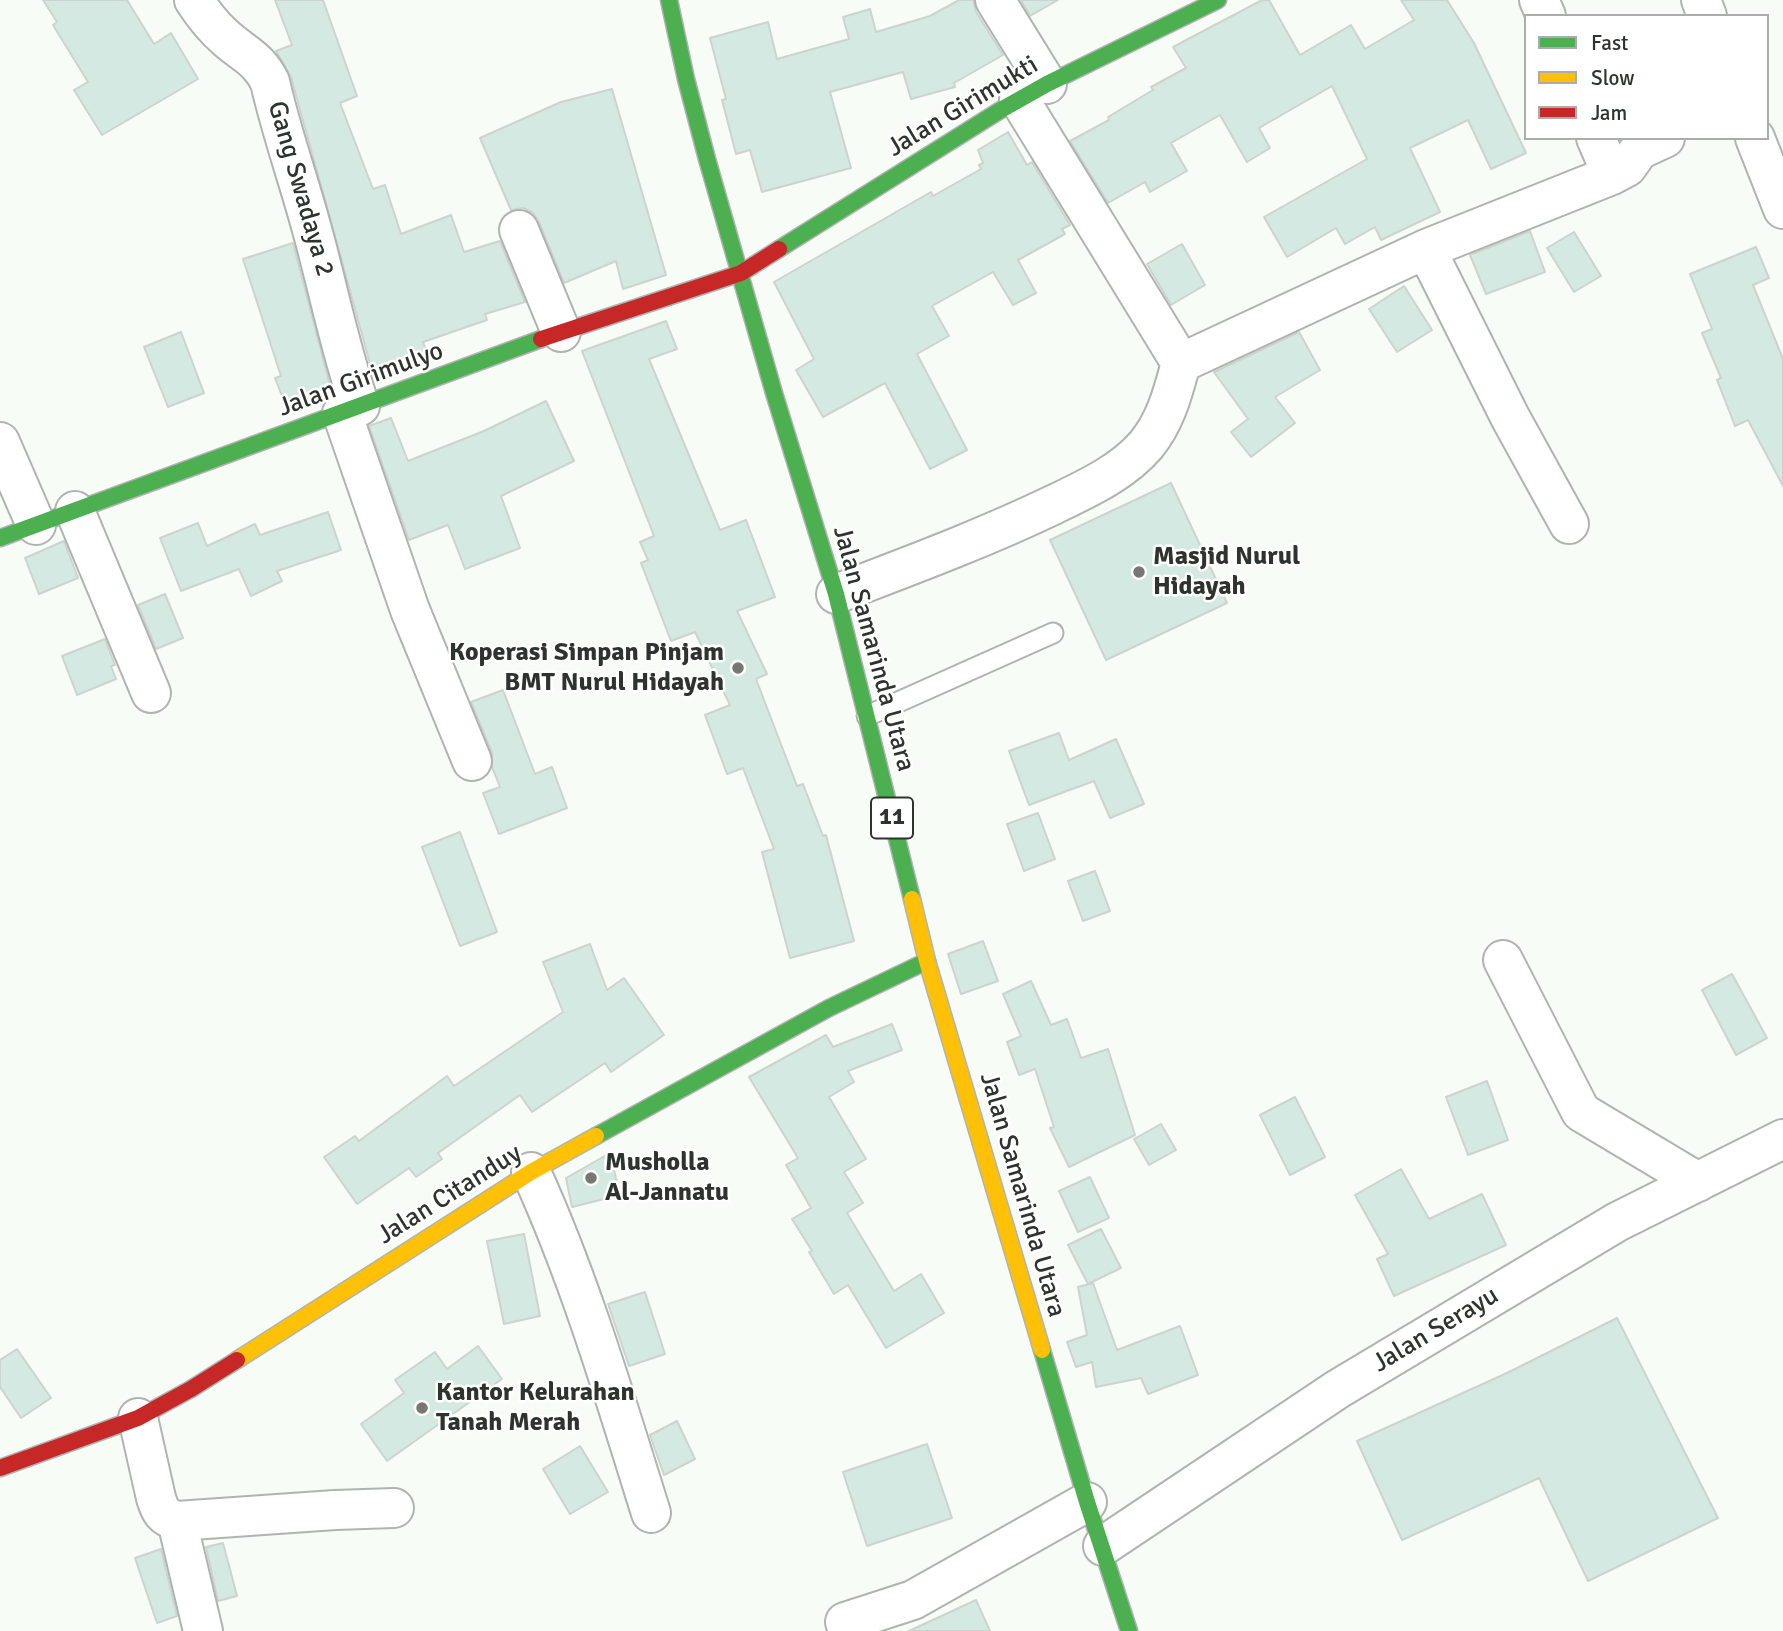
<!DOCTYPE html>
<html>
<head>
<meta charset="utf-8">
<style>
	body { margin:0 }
	#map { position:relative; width:1783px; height:1631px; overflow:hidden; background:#f7fcf7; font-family:Signika,sans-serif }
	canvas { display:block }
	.legend { position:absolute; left:1524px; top:14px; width:245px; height:126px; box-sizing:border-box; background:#fff; border:2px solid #abadab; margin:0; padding:9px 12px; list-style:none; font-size:21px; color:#2d332e }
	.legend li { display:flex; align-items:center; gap:14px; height:35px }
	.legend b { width:35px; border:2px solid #abadab }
</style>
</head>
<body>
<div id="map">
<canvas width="1783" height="1631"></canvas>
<ul class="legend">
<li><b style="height:9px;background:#4caf50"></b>Fast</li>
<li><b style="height:9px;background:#ffc107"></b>Slow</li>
<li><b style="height:9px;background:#c62828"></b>Jam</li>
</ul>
</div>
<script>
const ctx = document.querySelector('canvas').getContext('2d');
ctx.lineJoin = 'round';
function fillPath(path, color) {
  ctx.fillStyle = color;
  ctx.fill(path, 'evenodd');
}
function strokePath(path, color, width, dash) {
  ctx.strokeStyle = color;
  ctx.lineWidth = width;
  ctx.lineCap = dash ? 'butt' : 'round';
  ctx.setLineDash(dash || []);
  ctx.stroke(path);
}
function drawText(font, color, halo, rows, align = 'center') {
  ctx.font = font + ' Signika,sans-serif';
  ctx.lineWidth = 5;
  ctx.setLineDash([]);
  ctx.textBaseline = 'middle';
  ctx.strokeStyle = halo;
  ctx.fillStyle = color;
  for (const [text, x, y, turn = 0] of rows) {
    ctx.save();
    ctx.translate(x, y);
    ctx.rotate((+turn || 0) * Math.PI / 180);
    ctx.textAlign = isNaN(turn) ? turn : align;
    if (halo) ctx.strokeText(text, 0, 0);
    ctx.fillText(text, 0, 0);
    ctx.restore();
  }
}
const building = new Path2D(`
	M 43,0 L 127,0 L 154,44 L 171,33 L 198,79 L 102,135 L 74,90 L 88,82 L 53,25 L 57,22 Z
	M 275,0 L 323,0 L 357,96 L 340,103 L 373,189 L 385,185 L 401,234 L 451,215 L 464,252 L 500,241 L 525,302 L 485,314 L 487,320 L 423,342 L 429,357 L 374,378 L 291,77 L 276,51 L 292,45 Z
	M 959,0 L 973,0 L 976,12 L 1003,55 L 954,83 L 955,87 L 911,99 L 903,72 L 830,92 L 851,168 L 762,192 L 750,150 L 736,154 L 722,100 L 726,99 L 710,38 L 768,22 L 777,59 L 849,39 L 843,17 L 870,9 L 876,32 L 930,16 Z
	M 1021,0 L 1058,0 L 1030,16 Z
	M 1262,0 L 1269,0 L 1300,55 L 1351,25 L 1365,49 L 1414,20 L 1401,0 L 1447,0 L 1474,43 L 1526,153 L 1491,169 L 1468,120 L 1410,148 L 1440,212 L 1381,240 L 1375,227 L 1345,244 L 1336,228 L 1287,257 L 1264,217 L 1367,159 L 1332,86 L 1259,128 L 1270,148 L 1247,162 L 1220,115 L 1171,143 L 1187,171 L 1150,192 L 1145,182 L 1108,203 L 1070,141 L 1109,120 L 1108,117 L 1153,90 L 1151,87 L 1186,68 L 1173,47 Z
	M 612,89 L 666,275 L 623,289 L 616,261 L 564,283 L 539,222 L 532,212 L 523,208 L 511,210 L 480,138 L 561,102 Z
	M 1008,132 L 1027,165 L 1032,162 L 1070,225 L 1062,229 L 1065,234 L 1018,260 L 1036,293 L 1013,305 L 993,272 L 932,306 L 949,336 L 917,354 L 967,450 L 930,469 L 885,383 L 823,417 L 796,370 L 814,359 L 774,282 L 931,192 L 933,196 L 981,169 L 979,165 L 983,163 L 978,150 Z
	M 1530,231 L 1545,272 L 1486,294 L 1470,255 Z
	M 1574,232 L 1601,276 L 1574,292 L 1547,248 Z
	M 293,243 L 332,393 L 287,409 L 275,378 L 281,376 L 243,259 Z
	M 1182,244 L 1205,285 L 1171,305 L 1147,264 Z
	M 1756,247 L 1769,278 L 1753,285 L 1783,359 L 1783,486 L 1748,420 L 1735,426 L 1717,380 L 1721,378 L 1702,333 L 1712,329 L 1690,274 Z
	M 1404,286 L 1432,330 L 1397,352 L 1369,309 Z
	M 666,321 L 677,349 L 649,359 L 720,530 L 746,520 L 775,597 L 737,611 L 767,674 L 756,679 L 797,786 L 803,784 L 823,836 L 826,835 L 854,941 L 790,958 L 762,852 L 774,849 L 743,768 L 727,774 L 705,715 L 730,705 L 695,632 L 671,641 L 641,563 L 648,560 L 640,542 L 654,536 L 582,351 Z
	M 181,332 L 204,393 L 168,407 L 144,347 Z
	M 1299,332 L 1320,370 L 1275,397 L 1295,423 L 1251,457 L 1231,432 L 1248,419 L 1214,372 Z
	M 546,401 L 574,461 L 501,496 L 520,548 L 465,569 L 448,525 L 409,540 L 369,426 L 391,418 L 408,461 L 484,431 Z
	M 1171,483 L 1227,603 L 1106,660 L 1050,540 Z
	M 328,512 L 341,550 L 277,571 L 282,581 L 251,596 L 239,569 L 181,591 L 160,538 L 198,523 L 207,546 L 255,524 L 260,535 Z
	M 64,541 L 78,578 L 39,594 L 25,558 Z
	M 165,594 L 183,638 L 156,649 L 138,605 Z
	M 105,639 L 115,665 L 111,666 L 116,679 L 77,695 L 62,656 Z
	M 503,690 L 535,774 L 552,767 L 567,808 L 499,834 L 483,793 L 500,787 L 492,767 L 492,753 L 471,702 Z
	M 1059,733 L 1069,760 L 1116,739 L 1144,804 L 1110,818 L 1094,781 L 1029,805 L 1009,751 Z
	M 1038,813 L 1055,859 L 1024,871 L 1007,824 Z
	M 460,832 L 497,932 L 460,946 L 422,847 Z
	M 1095,871 L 1110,911 L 1083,921 L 1068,881 Z
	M 983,941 L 998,981 L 961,994 L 948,954 Z
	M 590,944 L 607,990 L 624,978 L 664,1035 L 611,1072 L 605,1063 L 532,1112 L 520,1095 L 438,1153 L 442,1159 L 416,1177 L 409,1168 L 357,1204 L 324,1157 L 355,1136 L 359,1141 L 447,1076 L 454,1086 L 563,1012 L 543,962 Z
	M 1732,974 L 1767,1038 L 1736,1055 L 1702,990 Z
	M 1031,981 L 1051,1025 L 1067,1019 L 1081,1058 L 1108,1049 L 1135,1135 L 1069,1167 L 1050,1128 L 1054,1127 L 1035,1069 L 1019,1075 L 1007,1042 L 1021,1036 L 1003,994 Z
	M 892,1024 L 902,1050 L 848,1071 L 854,1082 L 829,1097 L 866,1159 L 844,1172 L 863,1203 L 847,1213 L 894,1291 L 921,1274 L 944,1313 L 886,1348 L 848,1285 L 834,1294 L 809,1252 L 812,1251 L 792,1219 L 811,1208 L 786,1165 L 798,1158 L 749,1077 L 826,1035 L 833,1047 Z
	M 1487,1081 L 1508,1140 L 1468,1155 L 1446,1097 Z
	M 1295,1097 L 1325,1157 L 1290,1175 L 1260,1115 Z
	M 1161,1124 L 1176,1150 L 1149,1165 L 1134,1139 Z
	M 610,1153 L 620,1195 L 572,1207 L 566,1178 Z
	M 1401,1169 L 1429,1219 L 1482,1194 L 1506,1245 L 1394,1296 L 1377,1259 L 1388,1254 L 1355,1195 Z
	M 1090,1177 L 1109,1218 L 1078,1232 L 1059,1191 Z
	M 1101,1229 L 1121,1268 L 1088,1284 L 1068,1245 Z
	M 524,1234 L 540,1316 L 504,1324 L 487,1241 Z
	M 1093,1283 L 1117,1350 L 1180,1326 L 1198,1375 L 1148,1394 L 1141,1378 L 1096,1387 L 1092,1362 L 1076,1367 L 1067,1342 L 1087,1335 L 1078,1287 Z
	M 645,1292 L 665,1354 L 629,1366 L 608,1304 Z
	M 1617,1318 L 1718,1518 L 1588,1581 L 1539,1478 L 1402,1540 L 1357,1441 L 1507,1373 Z
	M 478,1346 L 502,1379 L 387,1461 L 361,1424 L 404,1393 L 395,1380 L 435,1352 L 447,1369 Z
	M 17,1349 L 51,1398 L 21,1418 L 0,1387 L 0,1360 Z
	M 677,1421 L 695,1459 L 664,1475 L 650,1435 Z
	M 927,1444 L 952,1518 L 867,1546 L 843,1472 Z
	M 580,1446 L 608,1492 L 570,1514 L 543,1469 Z
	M 223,1543 L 237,1596 L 218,1601 L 206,1547 Z
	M 161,1549 L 177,1616 L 157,1623 L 135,1558 Z
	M 976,1600 L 990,1631 L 909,1631 Z`);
fillPath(building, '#d4e9e2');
strokePath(building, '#cdd3cf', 2);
const lane = new Path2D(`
	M 867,716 L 1053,633`);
const street = new Path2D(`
	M 194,0 C 203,14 214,28 227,39 C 245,55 259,59 270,82 C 281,131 298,178 311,226 C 328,286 339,347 360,406
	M 995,0 L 1047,84
	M 1539,0 L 1546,16
	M 1701,0 L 1707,16
	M 1019,99 L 1181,363 L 1426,249 L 1612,175 L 1596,138
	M 1755,138 L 1783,209
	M 1612,175 L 1627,167 L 1639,150 L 1665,138
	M 519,230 L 561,332
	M 1426,249 L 1510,417 L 1569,524
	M 342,413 L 410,610 L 472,761
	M 0,442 L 36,525
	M 75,511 L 151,693
	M 836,594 C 909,566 982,539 1053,505 C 1086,489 1122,473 1146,445 C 1166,421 1173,392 1181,363
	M 1503,960 L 1581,1112 L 1698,1182
	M 531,1172 C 581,1282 615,1398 651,1513
	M 138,1418 L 156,1498 C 160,1511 163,1517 177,1521 L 335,1510 L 394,1508
	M 177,1521 L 203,1631
	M 1103,1546 L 1338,1389 L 1617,1222 L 1783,1139
	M 845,1622 L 913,1600 L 1087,1502`);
const fast = new Path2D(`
	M 669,0 L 686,79 L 707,159 L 774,393 L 836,594 L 912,899
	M 779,249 L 999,111 L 1047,84 L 1218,0
	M 0,538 L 541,339
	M 596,1136 L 829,1008 L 927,961
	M 1042,1350 L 1087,1502 L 1129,1631`);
const slow = new Path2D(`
	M 912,899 L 927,961 L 1042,1350
	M 237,1360 L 531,1172 L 596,1136`);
const jam = new Path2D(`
	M 541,339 L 741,273 L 779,249
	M 0,1468 L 138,1418 L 191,1389 L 237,1360`);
strokePath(lane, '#afb4b0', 23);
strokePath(street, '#afb4b0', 42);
strokePath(fast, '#afb4b0', 19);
strokePath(slow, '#afb4b0', 19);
strokePath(jam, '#afb4b0', 19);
strokePath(lane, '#fefffe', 19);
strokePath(street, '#fefffe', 38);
strokePath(fast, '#4caf50', 16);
strokePath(slow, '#ffc107', 16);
strokePath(jam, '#c62828', 16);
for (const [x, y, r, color] of [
	[1139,572,7,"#747974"],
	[738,668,7,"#747974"],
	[591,1178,7,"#747974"],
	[422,1408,7,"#747974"]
]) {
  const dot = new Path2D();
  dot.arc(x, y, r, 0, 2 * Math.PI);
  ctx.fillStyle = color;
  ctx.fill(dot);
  strokePath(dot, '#fff', 2.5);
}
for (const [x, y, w] of [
	[892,818,42]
]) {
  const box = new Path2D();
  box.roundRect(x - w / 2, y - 20.5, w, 41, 5);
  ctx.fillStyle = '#fff';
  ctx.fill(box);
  strokePath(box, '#2d332e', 2);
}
drawText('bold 24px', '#2d332e', null, [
	["11",892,818]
]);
drawText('26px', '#2d332e', '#fff', [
	["Jalan Girimukti",963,107,-31],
	["Gang Swadaya 2",300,189,74],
	["Jalan Girimulyo",361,380,-20],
	["Jalan Samarinda Utara",873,649,75],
	["Jalan Citanduy",450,1195,-32],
	["Jalan Samarinda Utara",1022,1195,74],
	["Jalan Serayu",1436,1330,-31]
]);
drawText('bold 26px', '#2d332e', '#fff', [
	["Masjid Nurul",1153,557],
	["Hidayah",1153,587],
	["Koperasi Simpan Pinjam",724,653,"right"],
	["BMT Nurul Hidayah",724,683,"right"],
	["Musholla",605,1163],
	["Al-Jannatu",605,1193],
	["Kantor Kelurahan",436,1393],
	["Tanah Merah",436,1423]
], 'left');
</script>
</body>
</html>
